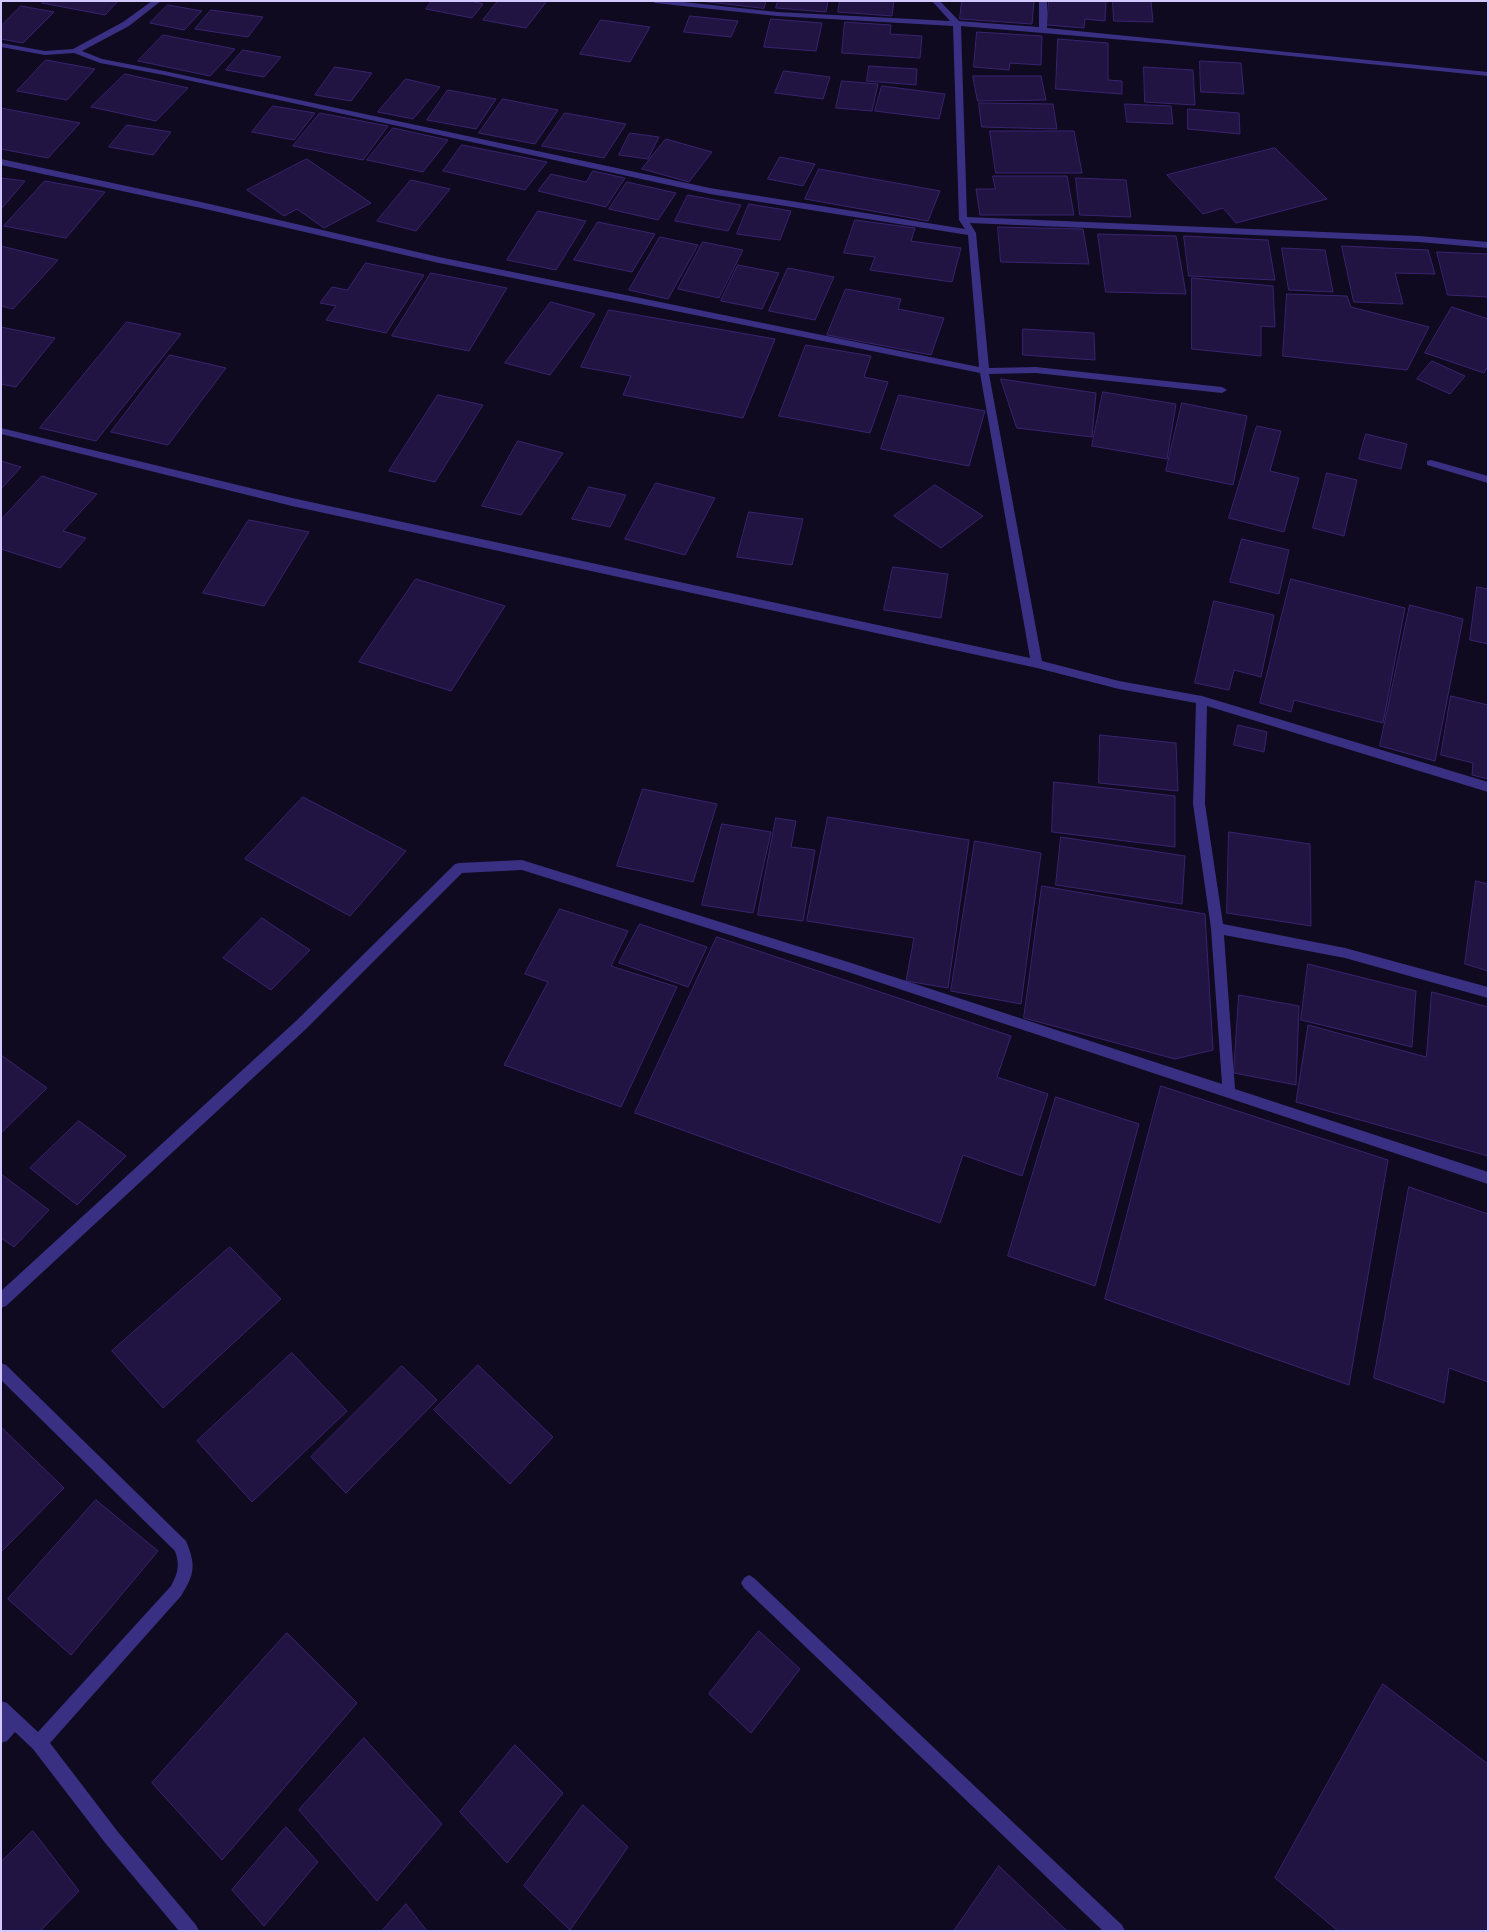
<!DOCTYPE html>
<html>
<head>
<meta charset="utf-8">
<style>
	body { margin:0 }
	#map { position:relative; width:1489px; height:1932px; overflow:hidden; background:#0f0a1f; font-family:"DM Sans",sans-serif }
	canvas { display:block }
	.frame { position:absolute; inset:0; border:2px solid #d3c8ff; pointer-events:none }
</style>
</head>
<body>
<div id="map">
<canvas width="1489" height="1932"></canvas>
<div class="frame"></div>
</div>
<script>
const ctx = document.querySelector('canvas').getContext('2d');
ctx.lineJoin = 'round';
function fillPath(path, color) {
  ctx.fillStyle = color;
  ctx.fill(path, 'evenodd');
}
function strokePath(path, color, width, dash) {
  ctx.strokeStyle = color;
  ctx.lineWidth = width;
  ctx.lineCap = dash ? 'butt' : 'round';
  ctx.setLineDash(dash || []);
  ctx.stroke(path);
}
const building = new Path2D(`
	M 44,1 L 118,1 L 105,15 L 42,3 Z
	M 432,1 L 471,1 L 483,4 L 472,18 L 426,9 Z
	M 498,1 L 547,1 L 526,28 L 483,20 Z
	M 700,1 L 766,1 L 764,8 Z
	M 778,1 L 828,1 L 826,12 L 776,8 Z
	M 840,1 L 894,1 L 892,16 L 838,12 Z
	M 962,1 L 1034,1 L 1032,24 L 960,19 Z
	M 1049,1 L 1106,1 L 1105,21 L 1085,19 L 1084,28 L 1047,25 Z
	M 1113,1 L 1151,1 L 1153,22 L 1114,21 Z
	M 168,5 L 202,11 L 184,30 L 150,23 Z
	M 21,6 L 54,12 L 23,43 L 1,39 L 1,26 Z
	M 211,10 L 263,17 L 248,37 L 195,29 Z
	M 690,16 L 738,21 L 731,37 L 684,32 Z
	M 771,19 L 822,23 L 816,51 L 764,47 Z
	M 601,20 L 650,27 L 630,62 L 580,54 Z
	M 845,22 L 891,25 L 890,34 L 922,36 L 920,58 L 842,53 Z
	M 977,32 L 1042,36 L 1041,65 L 1010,63 L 1009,70 L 974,67 Z
	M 163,35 L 235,49 L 210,76 L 138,61 Z
	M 1058,39 L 1108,43 L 1108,80 L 1122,81 L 1122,94 L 1056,89 Z
	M 243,50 L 281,57 L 264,77 L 226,70 Z
	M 46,60 L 95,69 L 67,100 L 17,91 Z
	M 1200,61 L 1241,63 L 1244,94 L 1201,92 Z
	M 869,66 L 917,69 L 916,85 L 867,81 Z
	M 335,67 L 372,73 L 351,101 L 315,95 Z
	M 1144,67 L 1193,70 L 1195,105 L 1145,102 Z
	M 784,71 L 830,77 L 823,99 L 775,93 Z
	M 125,74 L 188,88 L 156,121 L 91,107 Z
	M 973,76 L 1041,76 L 1046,100 L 978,101 Z
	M 406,79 L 440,87 L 413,119 L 378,112 Z
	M 842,81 L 878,84 L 872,111 L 836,108 Z
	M 882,86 L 945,94 L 939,119 L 875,111 Z
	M 448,90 L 496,99 L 476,129 L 427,120 Z
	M 503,99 L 558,110 L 535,144 L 479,133 Z
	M 979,103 L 1053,104 L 1057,129 L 982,127 Z
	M 1125,104 L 1171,106 L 1173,124 L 1127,122 Z
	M 273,106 L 315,113 L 294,140 L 252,132 Z
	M 1,108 L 80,123 L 48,158 L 1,149 Z
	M 1188,109 L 1239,113 L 1240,134 L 1188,129 Z
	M 320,113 L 388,126 L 363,160 L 293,146 Z
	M 565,113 L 626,124 L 604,158 L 542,146 Z
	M 127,125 L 171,132 L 153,155 L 109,147 Z
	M 393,128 L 448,140 L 423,172 L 367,160 Z
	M 990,131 L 1074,131 L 1082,173 L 996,173 Z
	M 630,133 L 659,137 L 648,159 L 619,155 Z
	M 666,139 L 712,152 L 689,182 L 642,169 Z
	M 462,145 L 547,162 L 525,190 L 443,171 Z
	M 1275,148 L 1327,199 L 1236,223 L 1223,208 L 1203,214 L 1167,175 Z
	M 780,157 L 815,164 L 803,186 L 768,179 Z
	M 307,159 L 371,203 L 324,228 L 297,209 L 284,216 L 247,190 Z
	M 819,169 L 940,191 L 928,221 L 805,199 Z
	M 593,171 L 625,178 L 606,207 L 538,191 L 551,174 L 586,182 Z
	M 993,176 L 1067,176 L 1074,215 L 980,215 L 976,189 L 995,189 Z
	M 1,178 L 25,181 L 3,207 L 1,207 Z
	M 1076,178 L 1126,180 L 1131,217 L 1080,215 Z
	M 411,180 L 450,189 L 416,231 L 377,221 Z
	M 45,181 L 105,192 L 66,238 L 4,226 Z
	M 627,182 L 676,193 L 658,220 L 609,209 Z
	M 688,195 L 741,205 L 728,231 L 675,221 Z
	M 749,204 L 791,211 L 780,240 L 737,234 Z
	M 538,211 L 586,221 L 556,270 L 507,260 Z
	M 855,220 L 915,228 L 911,241 L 961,248 L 952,282 L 870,270 L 875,257 L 844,253 Z
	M 598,222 L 655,234 L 632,272 L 574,260 Z
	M 998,227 L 1083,229 L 1089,264 L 1001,262 Z
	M 1098,234 L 1176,236 L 1186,294 L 1106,292 Z
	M 1184,236 L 1268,240 L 1275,280 L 1189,276 Z
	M 660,237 L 698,245 L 668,299 L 629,290 Z
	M 703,242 L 743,250 L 719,298 L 678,289 Z
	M 1,246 L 58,260 L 13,309 L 1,306 Z
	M 1342,246 L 1428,250 L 1435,274 L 1395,273 L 1403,304 L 1354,302 Z
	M 1282,248 L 1325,250 L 1333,292 L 1289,290 Z
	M 1437,252 L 1488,254 L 1488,297 L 1448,295 Z
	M 366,263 L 424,275 L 386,333 L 326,320 L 336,306 L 320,303 L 332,287 L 347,290 Z
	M 738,265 L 779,273 L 762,309 L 721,301 Z
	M 788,268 L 834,277 L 815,320 L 769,311 Z
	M 431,273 L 507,288 L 469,351 L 392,336 Z
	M 1192,278 L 1273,286 L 1275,327 L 1261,326 L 1261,356 L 1192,349 Z
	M 846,289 L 901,299 L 898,309 L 944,318 L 931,355 L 827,335 Z
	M 1287,294 L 1347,296 L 1351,307 L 1429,327 L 1407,370 L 1283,356 Z
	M 551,302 L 595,314 L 550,375 L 505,363 Z
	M 1452,307 L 1488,319 L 1488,366 L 1484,373 L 1425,353 Z
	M 609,310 L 775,339 L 743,418 L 623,395 L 631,376 L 581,367 Z
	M 127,322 L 181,334 L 96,441 L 40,428 Z
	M 1,327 L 55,338 L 16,387 L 1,384 Z
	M 1023,329 L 1094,333 L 1095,360 L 1023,355 Z
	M 806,345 L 871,356 L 864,377 L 888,382 L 870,433 L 779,416 Z
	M 170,355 L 226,368 L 168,445 L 111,432 Z
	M 1432,361 L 1465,376 L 1450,394 L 1417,379 Z
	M 1001,379 L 1096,393 L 1092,437 L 1017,428 Z
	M 1103,392 L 1176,404 L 1167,459 L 1092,446 Z
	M 438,395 L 483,405 L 435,482 L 389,471 Z
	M 899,395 L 985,411 L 969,466 L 881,449 Z
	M 1182,403 L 1247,416 L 1233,485 L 1166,471 Z
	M 1257,426 L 1281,431 L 1270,471 L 1299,478 L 1284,532 L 1229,518 Z
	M 1366,434 L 1407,444 L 1401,469 L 1359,459 Z
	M 518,441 L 563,453 L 521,515 L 482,506 Z
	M 1,461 L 21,467 L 1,489 Z
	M 1327,473 L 1357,480 L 1344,536 L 1313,528 Z
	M 42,476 L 97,494 L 63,531 L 86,538 L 60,568 L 1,549 L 1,520 Z
	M 656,483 L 715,498 L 685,555 L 625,539 Z
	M 935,485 L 983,516 L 941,548 L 894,516 Z
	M 589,487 L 626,495 L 610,527 L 572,519 Z
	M 749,512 L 803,519 L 792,565 L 737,557 Z
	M 249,520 L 309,532 L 264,606 L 203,593 Z
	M 1242,539 L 1289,550 L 1279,594 L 1230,582 Z
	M 893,567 L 948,574 L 941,618 L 884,610 Z
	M 416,579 L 505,606 L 451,691 L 359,662 Z
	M 1291,579 L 1405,608 L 1383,723 L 1294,700 L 1291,712 L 1260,703 Z
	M 1477,587 L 1488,589 L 1488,644 L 1470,640 Z
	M 1214,601 L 1274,615 L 1261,677 L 1234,670 L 1229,690 L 1195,683 Z
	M 1410,605 L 1463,619 L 1435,761 L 1380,746 Z
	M 1451,696 L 1488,705 L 1488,779 L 1472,775 L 1473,763 L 1441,755 Z
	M 1238,725 L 1267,732 L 1264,752 L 1234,745 Z
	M 1100,735 L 1176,743 L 1178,791 L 1099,783 Z
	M 1054,782 L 1175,796 L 1175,847 L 1052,832 Z
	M 643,789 L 717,804 L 693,882 L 617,866 Z
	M 303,797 L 406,851 L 350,916 L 245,859 Z
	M 828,817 L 969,840 L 948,988 L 906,981 L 914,938 L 807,921 Z
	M 776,818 L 796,821 L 791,847 L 815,850 L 803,921 L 758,915 Z
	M 722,824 L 771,832 L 753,913 L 702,905 Z
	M 1229,832 L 1310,844 L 1311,926 L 1227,913 Z
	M 1061,837 L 1185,856 L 1182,904 L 1056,885 Z
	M 975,841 L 1041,853 L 1021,1004 L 951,991 Z
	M 1476,881 L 1488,884 L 1488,971 L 1465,964 Z
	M 1042,886 L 1205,914 L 1213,1050 L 1175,1059 L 1024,1018 Z
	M 560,909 L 628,931 L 611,966 L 677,987 L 621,1107 L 504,1065 L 548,982 L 525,974 Z
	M 262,918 L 310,950 L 271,990 L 223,958 Z
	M 640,924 L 707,947 L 688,987 L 619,963 Z
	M 717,937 L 1011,1036 L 997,1077 L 1048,1094 L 1022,1176 L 963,1155 L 940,1223 L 635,1113 Z
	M 1308,964 L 1416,991 L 1412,1047 L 1301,1020 Z
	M 1432,992 L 1488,1007 L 1488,1156 L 1296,1102 L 1308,1025 L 1426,1057 Z
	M 1239,995 L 1299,1006 L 1296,1085 L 1234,1073 Z
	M 1,1055 L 47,1088 L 1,1133 Z
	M 1161,1086 L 1388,1160 L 1349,1385 L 1105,1299 Z
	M 1056,1097 L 1139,1124 L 1095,1286 L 1008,1256 Z
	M 79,1121 L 126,1156 L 77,1205 L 30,1168 Z
	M 1,1174 L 49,1210 L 14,1247 L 1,1238 Z
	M 1409,1187 L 1488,1214 L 1488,1382 L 1449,1368 L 1444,1403 L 1374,1378 Z
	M 230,1247 L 281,1299 L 163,1408 L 112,1351 Z
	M 292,1353 L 347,1411 L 252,1502 L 197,1441 Z
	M 478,1365 L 553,1437 L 510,1484 L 434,1410 Z
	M 402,1366 L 437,1400 L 346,1493 L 311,1457 Z
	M 1,1427 L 64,1488 L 1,1552 Z
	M 96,1500 L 158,1551 L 71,1655 L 8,1599 Z
	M 759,1631 L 800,1669 L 751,1733 L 709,1694 Z
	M 287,1633 L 357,1703 L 222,1860 L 152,1783 Z
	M 1383,1684 L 1488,1764 L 1488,1931 L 1338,1931 L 1275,1878 Z
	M 364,1738 L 442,1824 L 377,1901 L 299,1810 Z
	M 515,1745 L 563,1793 L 507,1863 L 460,1812 Z
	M 583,1805 L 628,1847 L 570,1930 L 524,1886 Z
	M 286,1827 L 318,1862 L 264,1926 L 232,1890 Z
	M 33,1831 L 79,1891 L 40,1931 L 1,1931 L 1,1862 Z
	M 999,1866 L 1067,1931 L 954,1931 Z
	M 406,1904 L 427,1931 L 382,1931 Z`);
fillPath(building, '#211442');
strokePath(building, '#3a2370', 1);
fillPath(new Path2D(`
	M 152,1 L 161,1 L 129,26 L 82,51 L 102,59 L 164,71 L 710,188 L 965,229 L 959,220 L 953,26 L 777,16 L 655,3 L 651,1 L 674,1 L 777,12 L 950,21 L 932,1 L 940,1 L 959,21 L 1039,27 L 1039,1 L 1047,1 L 1047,28 L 1488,72 L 1488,76 L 1171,44 L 961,26 L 967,217 L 1419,236 L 1488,242 L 1488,248 L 1419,242 L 970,223 L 976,233 L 989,368 L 1036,367 L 1222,387 L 1227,390 L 1222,393 L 1036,373 L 989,374 L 1042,661 L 1119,681 L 1202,696 L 1488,782 L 1488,792 L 1207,706 L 1205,804 L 1223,924 L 1345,948 L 1488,987 L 1488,998 L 1345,958 L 1224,935 L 1235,1089 L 1488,1172 L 1488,1184 L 848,972 L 522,870 L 462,873 L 306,1029 L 6,1306 L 1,1308 L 1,1291 L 296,1021 L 455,864 L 459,863 L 522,860 L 848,962 L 1222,1084 L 1211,928 L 1193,804 L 1196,703 L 1119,689 L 1037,668 L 292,506 L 1,434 L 1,428 L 292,498 L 1030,658 L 980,373 L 439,263 L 201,208 L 1,165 L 1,159 L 201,202 L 439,257 L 979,367 L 968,235 L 710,194 L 164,75 L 100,63 L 74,53 L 45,55 L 1,47 L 1,43 L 45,51 L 73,49 L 123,22 Z
	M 1431,460 L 1488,476 L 1488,483 L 1427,465 L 1427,461 Z
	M 1,1363 L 6,1365 L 186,1541 C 196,1565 195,1574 181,1596 L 50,1743 L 118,1832 L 196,1925 L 199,1931 L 179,1931 L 106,1844 L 33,1749 L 15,1732 L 7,1741 L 1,1743 L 1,1701 L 7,1703 L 38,1732 L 171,1586 C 178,1573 180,1565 175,1551 L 1,1380 Z
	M 749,1575 L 754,1578 L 1122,1925 L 1125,1931 L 1103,1931 L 744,1588 L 741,1583 L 744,1578 Z`), '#3a3083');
</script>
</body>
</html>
